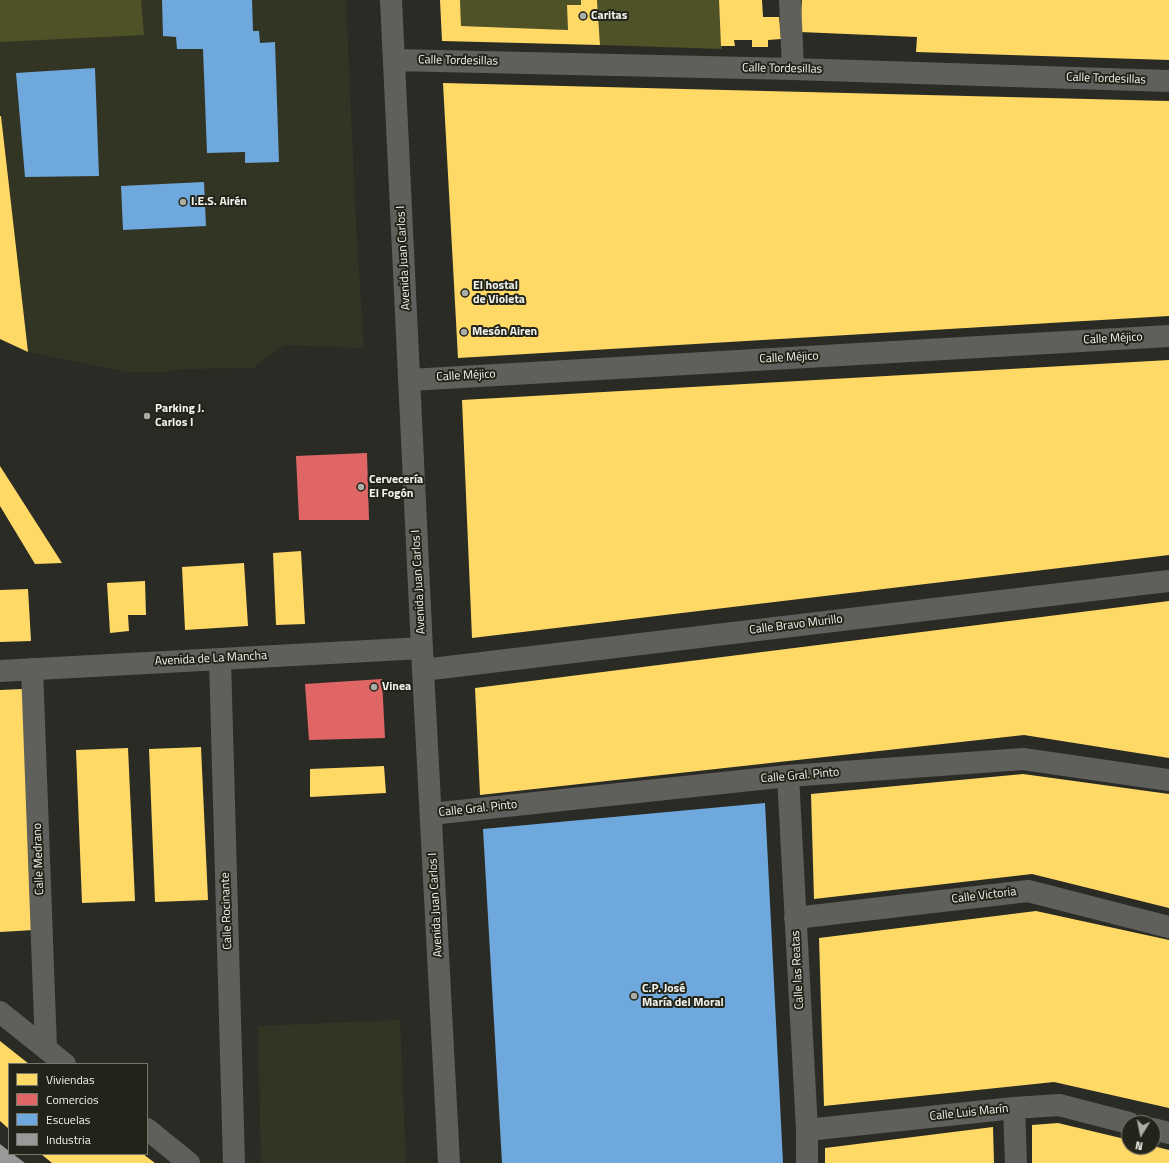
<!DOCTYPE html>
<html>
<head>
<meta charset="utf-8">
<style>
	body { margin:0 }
	#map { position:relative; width:1169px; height:1163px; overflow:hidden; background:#2b2b26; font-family:"Titillium Web",sans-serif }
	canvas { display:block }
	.legend { position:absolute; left:8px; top:1063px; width:140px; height:92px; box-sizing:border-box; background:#232419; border:1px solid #76776d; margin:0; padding:5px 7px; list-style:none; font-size:12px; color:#f2f3ec }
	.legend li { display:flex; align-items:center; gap:8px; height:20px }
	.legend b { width:20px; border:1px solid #76776d }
	.north { position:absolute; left:1121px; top:1115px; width:40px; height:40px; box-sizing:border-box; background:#232419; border:1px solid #76776d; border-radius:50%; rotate:190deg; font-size:11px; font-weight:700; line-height:16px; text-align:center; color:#f2f3ec }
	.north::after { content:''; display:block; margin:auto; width:14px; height:18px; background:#acada7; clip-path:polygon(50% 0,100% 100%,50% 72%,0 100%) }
</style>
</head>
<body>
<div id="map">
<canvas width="1169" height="1163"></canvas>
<ul class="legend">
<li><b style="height:11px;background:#ffd966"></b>Viviendas</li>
<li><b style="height:11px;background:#e06666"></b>Comercios</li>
<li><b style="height:11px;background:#6fa8dc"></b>Escuelas</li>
<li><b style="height:11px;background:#999"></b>Industria</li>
</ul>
<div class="north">N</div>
</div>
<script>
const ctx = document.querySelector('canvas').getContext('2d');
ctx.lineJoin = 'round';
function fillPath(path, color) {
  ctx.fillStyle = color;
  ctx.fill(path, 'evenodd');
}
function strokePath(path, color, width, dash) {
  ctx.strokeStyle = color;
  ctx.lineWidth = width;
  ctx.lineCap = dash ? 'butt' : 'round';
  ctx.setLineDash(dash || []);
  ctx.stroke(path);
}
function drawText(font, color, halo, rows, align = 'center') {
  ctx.font = font + ' "Titillium Web",sans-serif';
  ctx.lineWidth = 4;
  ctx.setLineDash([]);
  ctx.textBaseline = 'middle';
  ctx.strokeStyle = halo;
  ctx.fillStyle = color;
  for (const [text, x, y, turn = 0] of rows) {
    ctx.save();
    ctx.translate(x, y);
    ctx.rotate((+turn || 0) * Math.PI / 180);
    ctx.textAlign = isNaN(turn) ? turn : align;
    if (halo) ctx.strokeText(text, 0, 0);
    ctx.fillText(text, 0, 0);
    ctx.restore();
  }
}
fillPath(new Path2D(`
	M 0,0 L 346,0 L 356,225 L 364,348 L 284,345 L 253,368 L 185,369 L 165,372 L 127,372 L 28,352 L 0,108 Z
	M 400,1020 L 406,1163 L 261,1163 L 258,1026 Z`), '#333524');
fillPath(new Path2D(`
	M 0,0 L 141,0 L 144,35 L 0,42 Z
	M 460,0 L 581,0 L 581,5 L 568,5 L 568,30 L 461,26 Z
	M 597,0 L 719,0 L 722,49 L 600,45 Z`), '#4e5226');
fillPath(new Path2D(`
	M 440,0 L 460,0 L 461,26 L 568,30 L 567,5 L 581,5 L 581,0 L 597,0 L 600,45 L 442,41 Z
	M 719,0 L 762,0 L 763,17 L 779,17 L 781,39 L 768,40 L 768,47 L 752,47 L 752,40 L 734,40 L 735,46 L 721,46 Z
	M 802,0 L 1169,0 L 1169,60 L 916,52 L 917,37 L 800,32 Z
	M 443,83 L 1169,101 L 1169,316 L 458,358 Z
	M 0,116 L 1,116 L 28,352 L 0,339 Z
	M 1169,360 L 1169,555 L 472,638 L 462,400 Z
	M 0,466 L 62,563 L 35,564 L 0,506 Z
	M 301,551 L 305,624 L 276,625 L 273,553 Z
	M 244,563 L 248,626 L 185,630 L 182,567 Z
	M 145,581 L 146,615 L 128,615 L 129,631 L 110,633 L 107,583 Z
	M 28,589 L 31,641 L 0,642 L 0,590 Z
	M 1169,601 L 1169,758 L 1024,735 L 480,795 L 475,688 Z
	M 23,689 L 34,930 L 0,932 L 0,690 Z
	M 201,747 L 208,900 L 155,902 L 149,749 Z
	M 128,748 L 135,901 L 82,903 L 76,750 Z
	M 384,766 L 386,793 L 310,797 L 310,769 Z
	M 1023,774 L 1169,794 L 1169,908 L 1032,874 L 814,899 L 811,794 Z
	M 1036,911 L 1169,940 L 1169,1108 L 1054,1082 L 824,1106 L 819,938 Z
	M 0,1041 L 29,1064 L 9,1064 L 9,1129 L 0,1121 Z
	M 1058,1123 L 1129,1140 L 1129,1147 L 1153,1146 L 1169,1150 L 1169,1163 L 1032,1163 L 1032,1125 Z
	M 993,1127 L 994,1163 L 825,1163 L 825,1148 Z
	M 41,1154 L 143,1154 L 155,1163 L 52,1163 Z`), '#ffd966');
fillPath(new Path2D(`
	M 367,453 L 369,520 L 299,520 L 296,456 Z
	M 382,679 L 385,738 L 309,740 L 305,684 Z`), '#e06666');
fillPath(new Path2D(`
	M 162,0 L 252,0 L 253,31 L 259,31 L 260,43 L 275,42 L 279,162 L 245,163 L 245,152 L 207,153 L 203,49 L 177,49 L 176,37 L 163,36 Z
	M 95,68 L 99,176 L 25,177 L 16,73 Z
	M 204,182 L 206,226 L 123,230 L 121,186 Z
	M 765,803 L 783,1163 L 502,1163 L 483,829 Z`), '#6fa8dc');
fillPath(new Path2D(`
	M 0,1144 L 9,1151 L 9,1154 L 13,1154 L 25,1163 L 0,1163 Z`), '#999');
strokePath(new Path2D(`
	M 391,0 L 423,670 L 449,1163
	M 790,0 L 793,69
	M 394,60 L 793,69 L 1169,81
	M 410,380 L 1169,336
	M 220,659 L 234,1163
	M 32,669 L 46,1049
	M 423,670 L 1169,581
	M 0,671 L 422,648
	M 788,776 L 807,1130 L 807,1163
	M 431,814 L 788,776 L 1023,759 L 1169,780
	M 795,918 L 1028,891 L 1169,927
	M 0,1012 L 65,1064
	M 1014,1108 L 1016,1163
	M 147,1129 L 189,1163
	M 1153,1129 L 1169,1133
	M 807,1130 L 1014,1108 L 1059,1105 L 1129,1123`), '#5f605b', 22);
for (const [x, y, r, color] of [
	[583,16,4,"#acada7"],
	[183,202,4,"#acada7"],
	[465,293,4,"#acada7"],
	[464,332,4,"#acada7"],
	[147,416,4,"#acada7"],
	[361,487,4,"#acada7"],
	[374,687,4,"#acada7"],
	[634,996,4,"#acada7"]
]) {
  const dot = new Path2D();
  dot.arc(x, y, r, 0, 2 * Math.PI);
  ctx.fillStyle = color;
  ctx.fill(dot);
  strokePath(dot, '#232419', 1.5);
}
drawText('bold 12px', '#f2f3ec', '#232419', [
	["Caritas",591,16],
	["I.E.S. Airén",191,202],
	["El hostal",473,286],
	["de Violeta",473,300],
	["Mesón Airen",472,332],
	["Parking J.",155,409],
	["Carlos I",155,423],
	["Cervecería",369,480],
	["El Fogón",369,494],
	["Vinea",382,687],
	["C.P. José",642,989],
	["María del Moral",642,1003]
], 'left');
drawText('12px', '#f2f3ec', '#232419', [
	["Calle Tordesillas",458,61,1],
	["Calle Tordesillas",782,69,1],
	["Calle Tordesillas",1106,79,2],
	["Avenida Juan Carlos I",404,258,-93],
	["Calle Méjico",1113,339,-3],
	["Calle Méjico",789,358,-3],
	["Calle Méjico",466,376,-3],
	["Avenida Juan Carlos I",419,582,-93],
	["Calle Bravo Murillo",796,625,-7],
	["Avenida de La Mancha",211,659,-3],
	["Calle Gral. Pinto",800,776,-5],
	["Calle Gral. Pinto",478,809,-6],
	["Calle Medrano",39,859,-92],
	["Calle Victoria",984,896,-7],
	["Avenida Juan Carlos I",436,905,-93],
	["Calle Rocinante",227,911,-92],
	["Calle las Reatas",798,970,-93],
	["Calle Luis Marín",969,1113,-6]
]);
</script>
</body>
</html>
